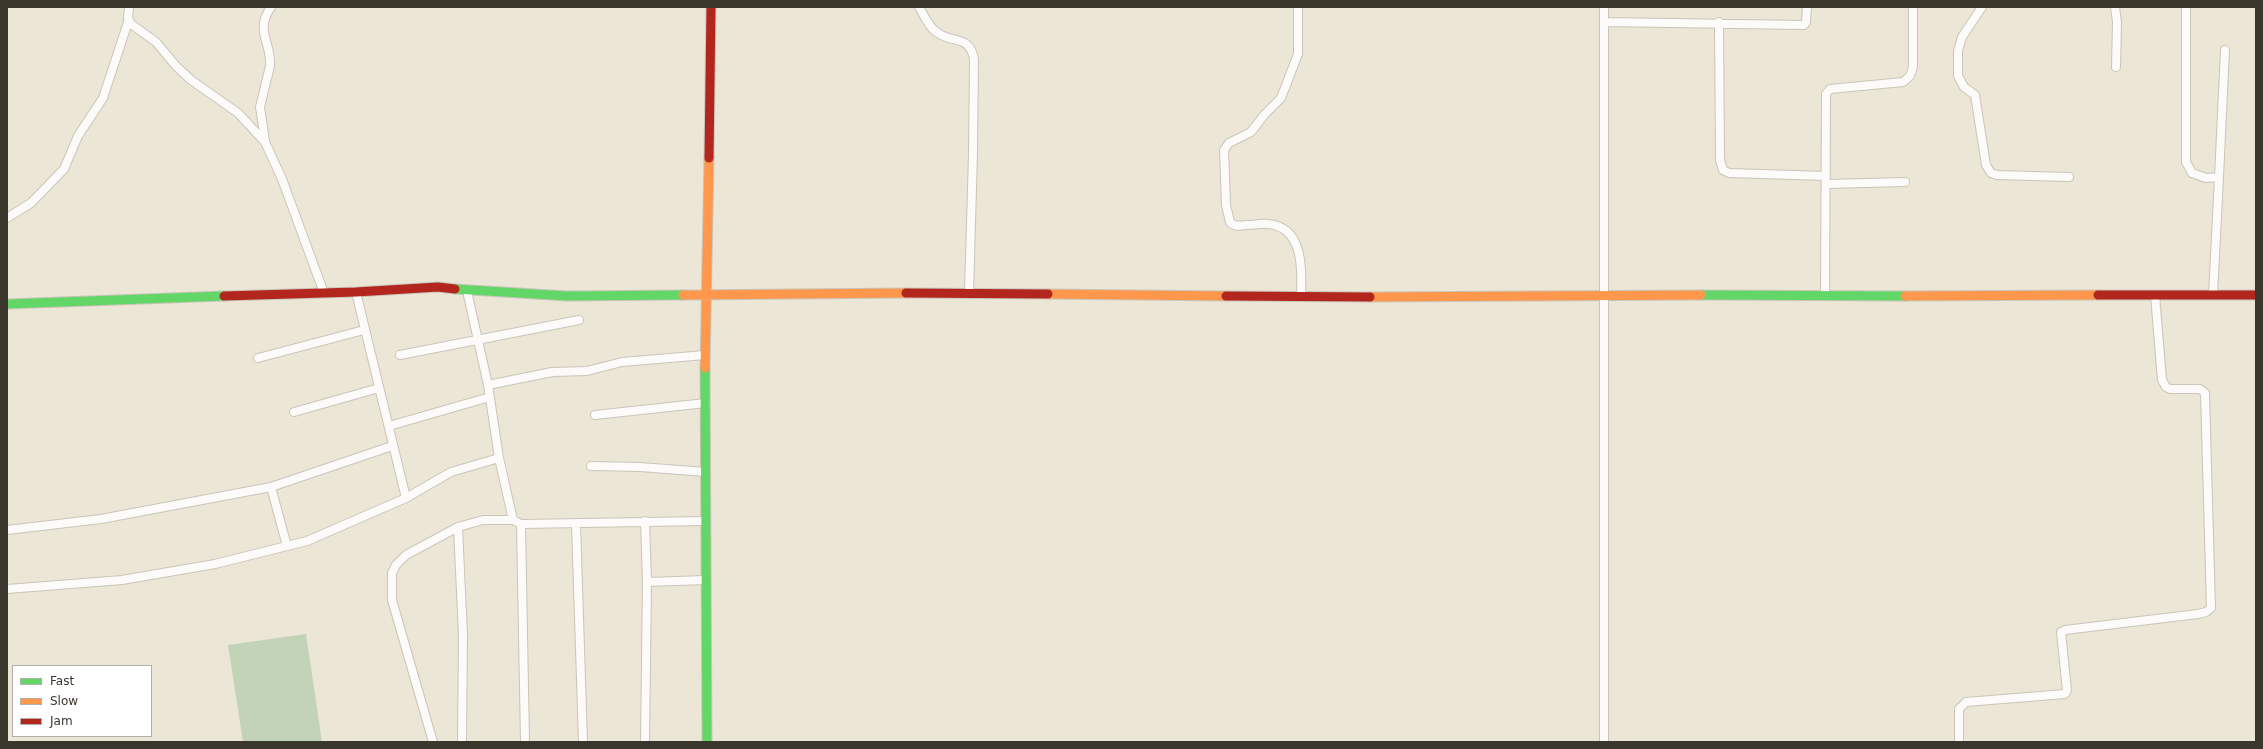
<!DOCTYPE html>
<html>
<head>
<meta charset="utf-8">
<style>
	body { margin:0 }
	#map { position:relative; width:2263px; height:749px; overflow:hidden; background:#ece6d6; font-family:"DejaVu Sans",sans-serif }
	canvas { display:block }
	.frame { position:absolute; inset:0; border:8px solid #3a362b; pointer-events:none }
	.legend { position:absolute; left:12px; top:665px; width:140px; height:72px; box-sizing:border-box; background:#fff; border:1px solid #b0afaa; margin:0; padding:5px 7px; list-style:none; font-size:12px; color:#3a362b }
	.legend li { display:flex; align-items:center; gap:8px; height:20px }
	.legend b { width:20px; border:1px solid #b0afaa }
</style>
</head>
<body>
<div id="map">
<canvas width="2263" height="749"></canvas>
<div class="frame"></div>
<ul class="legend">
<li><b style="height:5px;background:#63d668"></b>Fast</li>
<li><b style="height:5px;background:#ff974d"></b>Slow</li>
<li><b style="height:5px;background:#b3261e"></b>Jam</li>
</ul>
</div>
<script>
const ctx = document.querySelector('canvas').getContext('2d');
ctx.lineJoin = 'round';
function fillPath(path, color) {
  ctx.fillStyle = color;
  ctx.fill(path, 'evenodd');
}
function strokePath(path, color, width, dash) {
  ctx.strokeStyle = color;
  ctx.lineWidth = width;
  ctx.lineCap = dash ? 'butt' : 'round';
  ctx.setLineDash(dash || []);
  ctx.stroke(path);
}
fillPath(new Path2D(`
	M 306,634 L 322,742 L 243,742 L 228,645 Z`), '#c2d3b7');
const street = new Path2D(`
	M 129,7 L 128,18 L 131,24 L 156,42 L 176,66 L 191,80 L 238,113 L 265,142 L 282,179 L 324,293
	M 919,7 C 924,15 929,28 938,33 C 953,44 969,34 974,59 L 973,154 L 969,293
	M 1298,7 L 1298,54 L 1281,98 L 1265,114 L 1251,132 L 1229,143 L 1224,150 L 1226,205 L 1230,222 C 1234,227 1240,226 1247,225 C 1254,225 1261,223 1268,224 C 1304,227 1302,270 1301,296
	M 1604,7 L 1604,742
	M 1982,7 L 1962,37 L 1958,51 L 1958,76 L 1964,87 L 1975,95 L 1986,165 L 1991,173 L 1997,175 L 2069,177
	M 2115,7 L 2117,22 L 2116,67
	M 2186,7 L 2186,162 L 2192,173 L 2206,178 L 2219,177 L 2213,295
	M 1604,22 L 1804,25 L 1806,22 L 1807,7
	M 1719,22 L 1720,160 L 1723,170 L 1729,173 L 1826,176
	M 265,141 L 260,107 L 270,66 C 272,43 254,31 271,7
	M 2219,177 L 2225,50
	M 1826,184 L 1905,182
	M 7,218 L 31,203 L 64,169 L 78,136 L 103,98 L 128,22
	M 467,291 L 488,385 L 499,458
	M 356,292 L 406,498
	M 1825,296 L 1826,94 L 1830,89 L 1903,82 L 1910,76 L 1913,67 L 1913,7
	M 400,355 L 579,320
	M 258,358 L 364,330
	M 488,385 L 552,372 L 587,371 L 622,362 L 705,355
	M 294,412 L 379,388
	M 595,415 L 706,403
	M 389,426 L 490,397
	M 591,466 L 640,467 L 706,472
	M 271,487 L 287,546
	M 521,524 L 525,742
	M 576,524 L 583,742
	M 458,527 L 463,635 L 462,742
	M 7,530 L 101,519 L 271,487 L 392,446
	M 647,582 L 706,580
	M 7,589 L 122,580 L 215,564 L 307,541 L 406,498 L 451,472 L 499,458 L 513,520
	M 433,742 L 392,600 L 392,573 L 396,565 L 406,555 L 458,527 L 483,520 L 513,520 L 521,524 L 706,521
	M 645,742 L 647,582 L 645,521
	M 1959,742 L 1959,709 L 1966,702 L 2065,694 L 2067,690 L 2061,632 L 2065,630 L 2198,614 L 2206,612 L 2211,608 L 2205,393 L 2200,389 L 2170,389 L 2166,387 L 2162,380 L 2155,295`);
const fast = new Path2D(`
	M 455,289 L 567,296 L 683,295
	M 1701,295 L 1905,296
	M 7,304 L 224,296
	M 705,368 L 707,742`);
const slow = new Path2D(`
	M 1048,294 L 1226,296
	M 683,295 L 906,293
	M 1905,296 L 2098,295
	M 1370,297 L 1701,295
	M 705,368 L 709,158`);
const jam = new Path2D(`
	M 709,158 L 711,7
	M 906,293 L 1048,294
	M 2098,295 L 2256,295
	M 224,296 L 356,292 L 438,287 L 455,289
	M 1226,296 L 1370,297`);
strokePath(street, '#c9c5b9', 10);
strokePath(fast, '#c9c5b9', 11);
strokePath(slow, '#c9c5b9', 11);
strokePath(jam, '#c9c5b9', 11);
strokePath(street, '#fcfbf9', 8);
strokePath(fast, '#63d668', 9);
strokePath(slow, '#ff974d', 9);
strokePath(jam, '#b3261e', 9);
</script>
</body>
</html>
